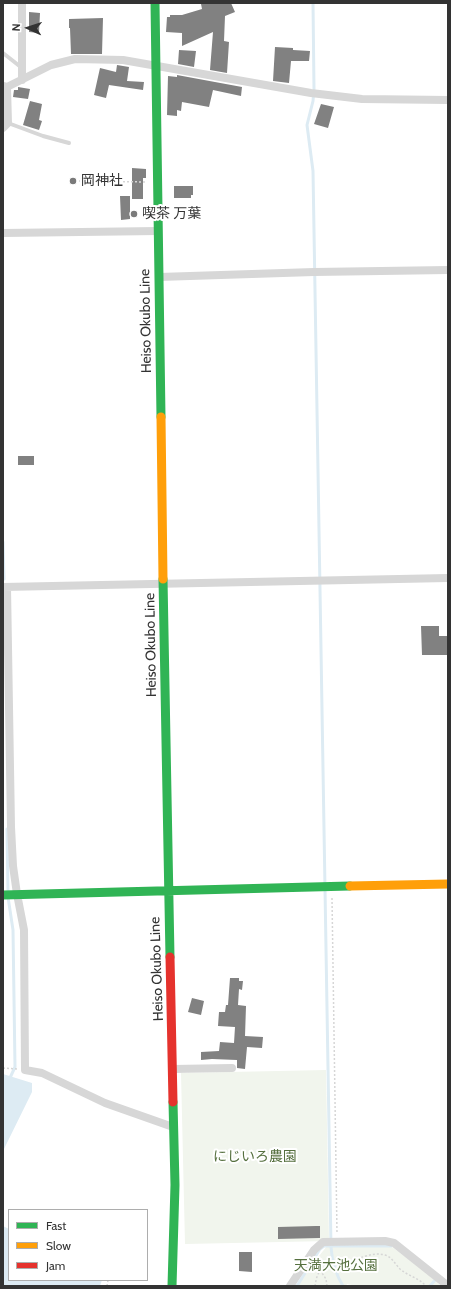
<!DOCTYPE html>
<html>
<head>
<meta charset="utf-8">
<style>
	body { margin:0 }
	#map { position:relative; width:451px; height:1289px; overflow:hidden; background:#fff; font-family:Cabin,sans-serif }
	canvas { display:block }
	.frame { position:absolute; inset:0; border:4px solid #333; pointer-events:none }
	.legend { position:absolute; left:8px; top:1209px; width:140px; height:72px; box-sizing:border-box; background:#fff; border:1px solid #adadad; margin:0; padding:5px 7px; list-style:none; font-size:12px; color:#333 }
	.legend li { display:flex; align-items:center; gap:8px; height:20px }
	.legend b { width:20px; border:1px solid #adadad }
	.north { position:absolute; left:8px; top:8px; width:40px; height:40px; -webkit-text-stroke:3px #fff; paint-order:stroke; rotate:273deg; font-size:11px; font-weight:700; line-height:16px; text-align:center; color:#333 }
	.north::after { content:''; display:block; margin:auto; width:14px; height:18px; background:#333; clip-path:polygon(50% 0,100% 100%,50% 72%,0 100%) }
</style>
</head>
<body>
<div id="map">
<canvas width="451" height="1289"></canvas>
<div class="frame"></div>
<ul class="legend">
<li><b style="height:5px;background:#30b455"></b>Fast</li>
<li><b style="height:5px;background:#ff9f0a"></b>Slow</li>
<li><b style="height:5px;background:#e5322d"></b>Jam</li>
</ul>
<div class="north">N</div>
</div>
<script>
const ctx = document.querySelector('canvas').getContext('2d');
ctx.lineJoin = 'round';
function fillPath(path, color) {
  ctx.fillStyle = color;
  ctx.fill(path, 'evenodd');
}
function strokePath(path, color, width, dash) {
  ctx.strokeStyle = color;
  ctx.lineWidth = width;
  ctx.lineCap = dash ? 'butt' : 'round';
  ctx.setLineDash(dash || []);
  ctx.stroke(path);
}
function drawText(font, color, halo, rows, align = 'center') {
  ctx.font = font + ' Cabin,"Noto Sans JP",sans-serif';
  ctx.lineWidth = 4;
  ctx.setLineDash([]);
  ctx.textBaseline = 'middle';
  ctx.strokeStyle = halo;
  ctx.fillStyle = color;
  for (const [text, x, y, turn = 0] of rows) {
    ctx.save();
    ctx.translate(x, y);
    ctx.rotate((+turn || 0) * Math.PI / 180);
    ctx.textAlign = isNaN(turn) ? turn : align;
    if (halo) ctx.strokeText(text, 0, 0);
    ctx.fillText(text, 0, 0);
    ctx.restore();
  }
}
fillPath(new Path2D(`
	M 326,1070 L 329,1241 L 185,1244 L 181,1073 Z
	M 327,1246 L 392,1247 L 423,1270 L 441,1286 L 357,1286 L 347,1284 L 346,1286 L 295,1286 Z`), '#f1f5ed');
fillPath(new Path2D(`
	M 3,1074 L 32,1083 L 32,1092 L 3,1151 Z
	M 3,1226 L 9,1229 L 9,1280 L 102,1280 L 100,1286 L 3,1286 Z`), '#ddebf3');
strokePath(new Path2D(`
	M 313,3 L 314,89 L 313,101 L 307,125 L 313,171 L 331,1247 C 332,1262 335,1273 343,1286
	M 3,542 L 4,579
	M 7,829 L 8,892
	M 8,897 L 13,930 L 15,1067 L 9,1080
	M 297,1286 L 320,1249 L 324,1246 L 391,1246
	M 430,1286 L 436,1279`), '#ddebf3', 3);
fillPath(new Path2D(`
	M 205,3 L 231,3 L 235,12 L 225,16 L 224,41 L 229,42 L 227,73 L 210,70 L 213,32 L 182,46 L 182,33 L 166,32 L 167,17 L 170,17 L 170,15 L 182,15 L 202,9 L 201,4 Z
	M 29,12 L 40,13 L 39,33 L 29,32 Z
	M 103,18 L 102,54 L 71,54 L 70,28 L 69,28 L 69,19 Z
	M 275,47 L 293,48 L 293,50 L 310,51 L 309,61 L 291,61 L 289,83 L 273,81 Z
	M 179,50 L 196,51 L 194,67 L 178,64 Z
	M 117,65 L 129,67 L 127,81 L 144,82 L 143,90 L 109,85 L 106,98 L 94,95 L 100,68 L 116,72 Z
	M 177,75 L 242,87 L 241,96 L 213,90 L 209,107 L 182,102 L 181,111 L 177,110 L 177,116 L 167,115 L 168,76 L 177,77 Z
	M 18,87 L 30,89 L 28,99 L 13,97 L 14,90 L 18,90 Z
	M 30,101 L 42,104 L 39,120 L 42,121 L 39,130 L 23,125 Z
	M 321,104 L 334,107 L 328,128 L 314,124 Z
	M 132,168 L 146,169 L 146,178 L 143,178 L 143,199 L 132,199 Z
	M 174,186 L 193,186 L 193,195 L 191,195 L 191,198 L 174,198 Z
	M 120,196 L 130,196 L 130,219 L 121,220 Z
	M 18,456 L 34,456 L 34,465 L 18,465 Z
	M 421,626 L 439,626 L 439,636 L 448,636 L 448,655 L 422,655 Z
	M 230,978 L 239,978 L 239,981 L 243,981 L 242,990 L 239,989 L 238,1005 L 246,1006 L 245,1036 L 263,1037 L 262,1048 L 247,1047 L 245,1069 L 237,1068 L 237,1060 L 212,1059 L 201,1060 L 201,1052 L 219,1051 L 220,1042 L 234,1043 L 235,1027 L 218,1026 L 219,1012 L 225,1012 L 226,1005 L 228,1005 Z
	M 192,998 L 204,1001 L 201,1015 L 188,1012 Z
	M 316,1226 L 320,1226 L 320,1238 L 319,1238 L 278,1239 L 278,1227 Z
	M 239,1252 L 252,1252 L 252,1272 L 239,1271 Z`), '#818181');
strokePath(new Path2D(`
	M 79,181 L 147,182
	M 332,898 L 337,1234
	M 3,1068 L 17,1069
	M 320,1270 L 326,1279 L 327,1286
	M 107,1286 L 108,1280
	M 315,1286 C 316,1280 317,1273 322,1269 C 328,1264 338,1264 345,1263 C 357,1260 372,1251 385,1255 C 392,1257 395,1264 400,1269 C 408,1276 419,1278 426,1286`), '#d6d6d6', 1.5, [2, 2]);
strokePath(new Path2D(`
	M 3,53 L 22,68
	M 8,123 L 43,136 L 69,143`), '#d7d7d7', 4);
strokePath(new Path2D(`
	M 22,3 L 22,80
	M 3,86 L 7,87 L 51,65 L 75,59 L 123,60 L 311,93 L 362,99 L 448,100
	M 3,128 L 8,123 L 7,87
	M 3,233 L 158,231
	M 159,277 L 314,272 L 448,270
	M 3,587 L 448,578
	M 7,587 L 11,827 L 13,866 L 17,894 L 24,930 L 25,1070 L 42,1073 L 105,1103 L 173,1127
	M 173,1069 L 232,1068
	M 290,1286 L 314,1250 L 323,1242 L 385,1241 L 394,1243 L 448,1286`), '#d7d7d7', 8);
strokePath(new Path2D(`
	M 155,3 L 161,417
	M 163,579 L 170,957
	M 3,895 L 350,886
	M 172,1286 L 175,1185 L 173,1102`), '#30b455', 9);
strokePath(new Path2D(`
	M 161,417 L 163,579
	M 350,886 L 448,884`), '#ff9f0a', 9);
strokePath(new Path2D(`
	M 170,957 L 173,1102`), '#e5322d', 9);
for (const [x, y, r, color] of [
	[73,181,4,"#7a7a7a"],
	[134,214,4,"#7a7a7a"]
]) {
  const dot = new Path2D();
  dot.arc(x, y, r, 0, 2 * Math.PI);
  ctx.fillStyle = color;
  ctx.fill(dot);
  strokePath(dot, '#fff', 1.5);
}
drawText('14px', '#333', '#fff', [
	["岡神社",81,181],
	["喫茶 万葉",142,214]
], 'left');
drawText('14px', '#333', '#fff', [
	["Heiso Okubo Line",146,321,-91],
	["Heiso Okubo Line",151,645,-91],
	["Heiso Okubo Line",157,969,-92]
]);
drawText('14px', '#56703f', '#fff', [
	["にじいろ農園",255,1157],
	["天満大池公園",336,1266]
]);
</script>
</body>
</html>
